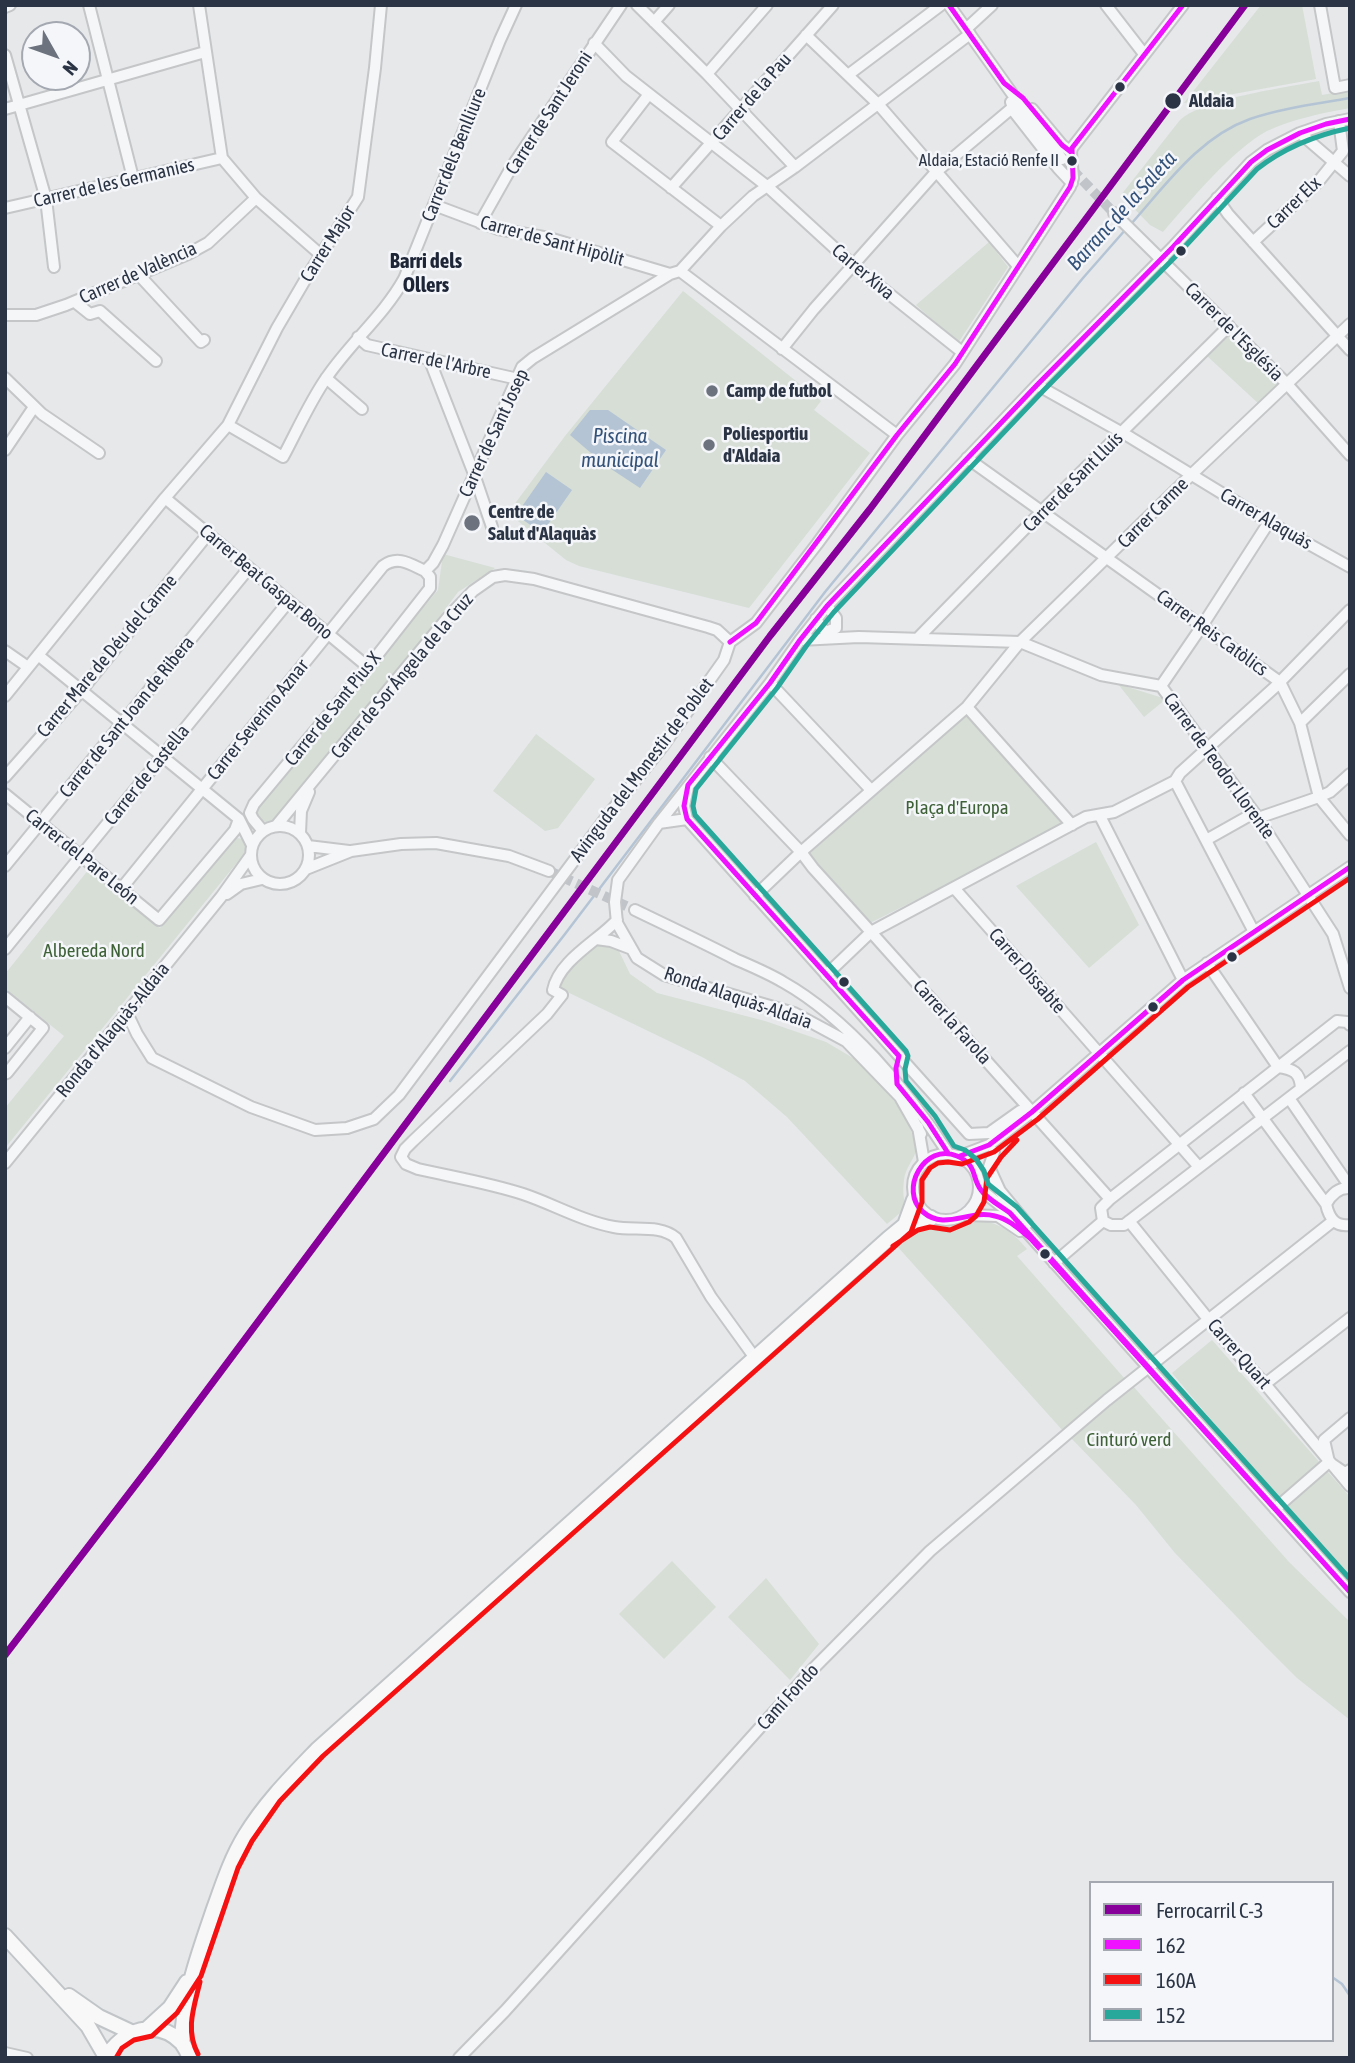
<!DOCTYPE html>
<html>
<head>
<meta charset="utf-8">
<style>
	body { margin:0 }
	#map { position:relative; width:1355px; height:2063px; overflow:hidden; background:#e6e8ea; font-family:"Asap Condensed",sans-serif }
	canvas { display:block }
	.frame { position:absolute; inset:0; border:7px solid #2b3445; pointer-events:none }
	.legend { position:absolute; left:1089px; top:1881px; width:245px; height:161px; box-sizing:border-box; background:#f4f6f9; border:2px solid #a4a8b1; margin:0; padding:9px 12px; list-style:none; font-size:21px; color:#2b3445 }
	.legend li { display:flex; align-items:center; gap:14px; height:35px }
	.legend b { width:35px; border:2px solid #a4a8b1 }
	.north { position:absolute; left:21px; top:21px; width:70px; height:70px; box-sizing:border-box; background:#f4f6f9; border:2px solid #a4a8b1; border-radius:50%; rotate:130deg; font-size:19px; font-weight:700; line-height:28px; text-align:center; color:#2b3445 }
	.north::after { content:''; display:block; margin:auto; width:24px; height:32px; background:#6c737f; clip-path:polygon(50% 0,100% 100%,50% 72%,0 100%) }
</style>
</head>
<body>
<div id="map">
<canvas width="1355" height="2063"></canvas>
<div class="frame"></div>
<ul class="legend">
<li><b style="height:9px;background:#870099"></b>Ferrocarril C-3</li>
<li><b style="height:9px;background:#ee12fe"></b>162</li>
<li><b style="height:9px;background:#f51111"></b>160A</li>
<li><b style="height:9px;background:#28a89a"></b>152</li>
</ul>
<div class="north">N</div>
</div>
<script>
const ctx = document.querySelector('canvas').getContext('2d');
ctx.lineJoin = 'round';
function fillPath(path, color) {
  ctx.fillStyle = color;
  ctx.fill(path, 'evenodd');
}
function strokePath(path, color, width, dash) {
  ctx.strokeStyle = color;
  ctx.lineWidth = width;
  ctx.lineCap = dash ? 'butt' : 'round';
  ctx.setLineDash(dash || []);
  ctx.stroke(path);
}
function drawText(font, color, halo, rows, align = 'center') {
  ctx.font = font + ' "Asap Condensed",sans-serif';
  ctx.lineWidth = 5;
  ctx.setLineDash([]);
  ctx.textBaseline = 'middle';
  ctx.strokeStyle = halo;
  ctx.fillStyle = color;
  for (const [text, x, y, turn = 0] of rows) {
    ctx.save();
    ctx.translate(x, y);
    ctx.rotate((+turn || 0) * Math.PI / 180);
    ctx.textAlign = isNaN(turn) ? turn : align;
    if (halo) ctx.strokeText(text, 0, 0);
    ctx.fillText(text, 0, 0);
    ctx.restore();
  }
}
fillPath(new Path2D(`
	M 1261,5 L 1302,5 L 1316,79 L 1184,103 Z
	M 1319,81 L 1322,95 L 1350,90 L 1350,108 C 1322,113 1293,119 1267,131 C 1233,149 1189,202 1163,232 L 1150,225 L 1121,195 L 1180,120 C 1205,98 1284,88 1319,81 Z
	M 989,242 L 1008,267 L 958,343 L 916,305 Z
	M 683,291 L 821,401 L 814,410 L 870,453 L 749,608 L 579,566 L 566,560 L 508,513 L 565,436 Z
	M 1227,334 L 1280,387 L 1260,405 L 1206,355 Z
	M 443,554 L 495,568 L 458,592 L 407,660 L 287,803 L 279,817 L 269,823 L 263,821 L 255,811 L 262,799 L 438,590 Z
	M 1118,684 L 1166,699 L 1144,717 Z
	M 965,714 L 1064,826 L 868,924 L 807,856 Z
	M 536,734 L 595,779 L 558,828 L 545,831 L 493,791 Z
	M 233,837 L 242,839 L 246,846 L 244,854 L 5,1148 L 5,1108 L 64,1036 L 5,988 L 5,974 L 89,869 L 160,928 Z
	M 1096,842 L 1139,925 L 1089,968 L 1016,886 Z
	M 603,943 L 617,947 L 630,974 L 657,993 L 765,1021 L 826,1042 L 853,1058 L 864,1065 L 905,1114 L 917,1148 C 914,1160 905,1168 904,1180 C 900,1209 915,1202 887,1224 L 787,1117 L 745,1081 L 702,1057 L 557,987 C 567,971 584,947 603,943 Z
	M 975,1220 C 997,1221 1013,1232 1027,1249 L 1017,1256 L 1125,1379 L 1064,1432 L 896,1245 C 912,1219 924,1231 947,1228 C 956,1227 965,1223 975,1220 Z
	M 1212,1340 L 1350,1497 L 1350,1582 L 1328,1559 L 1172,1373 Z
	M 1132,1385 L 1289,1562 L 1350,1622 L 1350,1720 L 1297,1678 L 1265,1646 L 1175,1553 L 1136,1505 L 1070,1437 Z
	M 672,1561 L 716,1607 L 664,1659 L 619,1614 Z
	M 766,1578 L 819,1644 L 790,1680 L 728,1617 Z`), '#d6ded6');
fillPath(new Path2D(`
	M 590,410 L 608,410 L 666,450 L 640,488 L 605,465 L 570,435 Z
	M 546,472 L 572,490 L 542,533 L 516,515 Z`), '#b4c4d5');
strokePath(new Path2D(`
	M 1131,224 C 1165,186 1199,137 1250,119 C 1282,108 1317,104 1350,98
	M 450,1081 L 565,934 L 825,592 L 1083,278 L 1126,229
	M 1332,1977 L 1342,1984 L 1350,1996`), '#b4c4d5', 2.5);
strokePath(new Path2D(`
	M 1062,159 L 1114,213
	M 549,871 L 635,910`), '#c1c4c9', 10, [10, 5]);
const minor = new Path2D(`
	M 89,5 L 133,178
	M 199,5 L 222,158
	M 637,5 L 707,74 L 795,167
	M 949,5 L 1023,109 L 1062,159
	M 1106,5 L 1144,54
	M 1320,5 L 1335,88 L 1350,85
	M 5,7 L 10,5
	M 654,22 L 669,5
	M 966,29 L 992,5
	M 806,35 L 878,104 L 1018,266
	M 594,43 L 626,76 L 768,187 L 853,265 L 962,352
	M 5,55 L 46,199 L 54,267
	M 707,74 L 767,5
	M 848,75 L 941,5
	M 649,94 L 612,142 L 721,226
	M 1011,102 L 1015,113 L 1058,168 L 1072,183
	M 5,109 L 205,52
	M 1032,109 L 1062,145 L 1071,152
	M 1300,133 L 1350,176
	M 222,158 L 256,198 L 321,255
	M 671,188 L 833,5
	M 1217,198 L 1228,214 L 1350,350
	M 434,205 L 498,229 L 549,238 L 670,274
	M 5,208 L 222,158
	M 1114,213 L 1287,384 L 1350,455
	M 480,223 L 511,168 L 621,5
	M 1253,242 L 1318,182 L 1343,151 L 1339,121
	M 680,271 L 897,435
	M 139,275 L 201,342 L 204,340
	M 75,302 L 90,314 L 100,311 L 156,361
	M 5,315 L 36,315 L 66,305 L 188,254 L 208,243 L 256,198
	M 1350,324 L 1191,475 L 1020,642 L 967,707 L 801,852 L 813,868 L 871,932 L 1086,817 L 1114,812 L 1175,781 L 1180,773 L 1275,687 L 1350,610
	M 358,337 L 367,345 L 518,379
	M 782,349 L 814,309 L 936,172 L 1012,108
	M 430,361 L 474,474 L 492,527
	M 5,378 L 42,414 L 99,453
	M 326,378 L 362,409
	M 1037,385 L 1128,436 L 1269,522 L 1350,567
	M 228,425 L 283,457 C 297,431 310,401 327,377 C 351,342 384,315 404,279 L 500,40 L 516,5
	M 5,450 L 34,407
	M 967,458 L 1280,682 L 1300,723 L 1319,797 L 1350,835
	M 165,498 L 368,667
	M 425,571 L 433,563 L 443,545 L 522,367 L 533,358 L 670,274 L 680,271 L 721,226 L 753,196 L 795,167 L 970,34
	M 816,619 L 821,627 L 826,632 L 836,628 L 836,618 L 827,606
	M 918,638 L 1047,506 L 1229,326
	M 800,640 L 859,637 L 1020,642 L 1101,675 L 1161,686 L 1258,818 L 1333,934 L 1350,988
	M 5,651 L 28,667
	M 38,655 L 239,819 L 252,845
	M 770,683 L 871,790
	M 1161,686 L 1202,626 L 1269,522
	M 5,696 L 165,498 L 228,425 L 277,328 L 308,275 L 358,197 L 375,68 L 381,5
	M 967,707 L 1072,825
	M 1300,723 L 1350,674
	M 710,757 L 801,852 L 755,896
	M 5,777 L 81,691 L 208,534
	M 1175,781 L 1254,932
	M 688,787 L 684,806 L 687,819 L 969,1134 L 989,1133 L 1020,1111 L 1032,1112
	M 5,794 L 159,920 L 235,830 L 239,819
	M 1100,816 L 1183,980
	M 1258,818 L 1319,797 L 1330,792 L 1350,774
	M 659,823 L 687,819
	M251 855a29 29 0 1 1 58 0a29 29 0 1 1-58 0Z
	M 276,826 L 449,616 L 473,591 L 493,577 L 505,575 L 534,579 L 708,627 L 717,630 L 730,642
	M 263,831 L 253,819 L 250,813 L 254,804 L 368,667 L 430,588 L 430,577 L 425,571
	M 300,833 L 301,811 L 309,792
	M 1206,840 L 1254,813
	M 308,846 L 349,851
	M 5,866 L 249,568
	M 306,869 L 351,851 L 401,844 L 436,843 L 509,856 L 549,871
	M 121,889 L 383,566 C 398,555 410,564 425,571
	M 955,889 L 1199,1167
	M 227,894 L 241,884 L 262,879
	M 635,910 C 668,926 702,942 735,959 C 751,966 768,973 783,982 C 847,1018 909,1092 948,1153
	M 617,920 C 598,941 559,960 553,990 L 562,995 L 547,1014 L 413,1141 L 405,1149 L 401,1157 L 406,1164 L 418,1169 C 453,1177 489,1183 523,1194 C 553,1204 582,1221 614,1227 C 634,1231 660,1224 676,1238 L 711,1297 L 755,1358
	M 596,939 L 611,941 L 632,949
	M 5,949 L 289,601
	M 1207,963 L 1278,1067 C 1293,1069 1300,1072 1301,1088
	M 826,975 L 871,932 L 1110,1199
	M 5,997 L 43,1028 L 7,1073 L 5,1072
	M 127,1013 L 137,1034 L 152,1058 L 251,1107 L 315,1130 L 347,1128 L 374,1119 L 399,1095 L 605,819 L 663,746 L 724,660 L 730,642 L 756,623 L 817,544 L 897,435 L 955,364 L 1070,187 L 1073,178 L 1071,152 L 1072,148 L 1183,5
	M 5,1048 L 30,1017
	M 1244,1093 L 1326,1204
	M 1289,1098 L 1350,1187
	M 918,1127 L 924,1162
	M 921,1134 L 900,1097 L 846,1041 L 794,1013 L 664,975 L 637,958 L 617,923 L 615,902 L 618,880 L 659,823 L 770,683 L 800,640 L 827,606 L 1037,385 L 1173,247 L 1251,162 L 1267,150 L 1300,133 L 1326,124 L 1350,119
	M 994,1152 L 989,1167 L 1000,1191 L 1027,1224
	M913 1187a33 33 0 1 1 66 0a33 33 0 1 1-66 0Z
	M 960,1156 L 989,1145 L 1032,1112 L 1183,980 L 1350,867
	M 5,1163 L 221,897 L 251,855
	M 1350,1188 C 1339,1187 1331,1195 1326,1204 C 1329,1218 1335,1227 1350,1225
	M 980,1189 L 1010,1213 L 1034,1240 L 1350,1592
	M 966,1215 L 998,1216 L 1020,1231
	M 1103,1221 L 1101,1208 L 1110,1199 L 1337,1021 L 1347,1022 L 1350,1025
	M 1103,1221 L 1111,1225 L 1124,1225 L 1350,1051
	M 1129,1221 L 1225,1340 L 1265,1384 L 1350,1486
	M 1054,1263 L 1103,1221
	M 1265,1384 L 1350,1318
	M 1350,1418 L 1324,1440 L 1329,1462 L 1345,1473 L 1350,1470
	M 1275,1509 L 1329,1462
	M 5,2053 L 27,2058
	M 459,2058 L 505,2011 L 809,1673 L 930,1551 L 1107,1400 L 1333,1221`);
const major = new Path2D(`
	M 905,1225 L 914,1200
	M 5,1936 L 88,2026 L 106,2057
	M 69,1996 L 99,2017 L 131,2032
	M 147,2029 L 170,2008 L 187,1982
	M 182,2043 C 183,1996 199,1953 214,1909 C 223,1884 231,1859 245,1836 C 265,1803 291,1777 317,1750 L 888,1239 L 905,1225 L 931,1218
	M 106,2058 C 122,2030 157,2017 182,2043 C 185,2047 188,2053 190,2058`);
strokePath(minor, '#c4c6c8', 14);
strokePath(major, '#c2c5c8', 18);
strokePath(minor, '#f5f6f7', 10);
strokePath(major, '#f8f8f8', 14);
strokePath(new Path2D(`
	M 949,5 L 1004,83 L 1023,98 L 1062,145 L 1071,152
	M 730,642 L 756,623 L 897,435 L 955,364 L 1070,187 L 1073,178 L 1072,148 L 1183,5
	M 948,1153 L 928,1122 L 897,1084 L 896,1068 L 899,1056 L 687,819 L 684,806 L 688,785 L 770,683 L 800,640 L 827,606 L 1037,385 L 1173,247 L 1251,162 L 1267,150 L 1300,133 L 1326,124 L 1350,119
	M 960,1156 L 989,1145 L 1032,1112 L 1183,980 L 1350,867
	M 1350,1592 L 1010,1213 C 1001,1206 987,1199 981,1190 C 971,1177 978,1165 957,1156 C 925,1142 898,1190 923,1212 C 945,1231 969,1209 995,1216 C 1009,1219 1020,1230 1031,1239 L 1350,1592`), '#ee12fe', 5);
strokePath(new Path2D(`
	M 893,1246 L 918,1230 L 930,1227 L 950,1230 L 969,1222 L 976,1216 L 984,1202 L 987,1178 L 1001,1157 L 1017,1140
	M 198,2054 C 185,2030 194,2007 200,1982
	M 116,2058 L 122,2048 L 134,2040 L 152,2036 L 177,2013 L 201,1976 L 238,1868 L 252,1841 L 280,1801 L 323,1756 L 911,1232 L 922,1202 L 922,1180 L 930,1168 L 938,1163 L 948,1162 L 962,1164 L 994,1152 L 1038,1119 L 1188,987 L 1350,878`), '#f51111', 5);
strokePath(new Path2D(`
	M 1350,128 C 1316,135 1285,147 1257,169 L 1179,253 L 1043,391 L 834,612 L 807,645 L 777,688 L 696,789 L 693,806 L 695,815 L 906,1051 L 908,1056 L 905,1069 L 906,1081 L 935,1116 L 954,1146 L 965,1150 L 976,1159 L 984,1171 L 988,1184 L 1017,1207 L 1350,1579`), '#28a89a', 5);
strokePath(new Path2D(`
	M 5,1655 L 157,1457 L 770,636 L 870,509 L 1245,5`), '#870099', 7);
for (const [x, y, r, color] of [
	[1120,87,6,"#2b3445"],
	[1173,101,9,"#2b3445"],
	[1072,161,6,"#2b3445"],
	[1181,251,6,"#2b3445"],
	[712,391,7,"#6c737f"],
	[709,445,7,"#6c737f"],
	[472,523,9,"#6c737f"],
	[1232,957,6,"#2b3445"],
	[844,982,6,"#2b3445"],
	[1153,1007,6,"#2b3445"],
	[1045,1254,6,"#2b3445"]
]) {
  const dot = new Path2D();
  dot.arc(x, y, r, 0, 2 * Math.PI);
  ctx.fillStyle = color;
  ctx.fill(dot);
  strokePath(dot, '#f4f6f9', 2.5);
}
drawText('17px', '#2b3445', '#f4f6f9', [
	["Aldaia, Estació Renfe II",1059,161]
], 'right');
drawText('19px', '#2b3445', '#f4f6f9', [
	["Carrer de la Pau",752,97,-49],
	["Carrer de Sant Jeroni",549,113,-57],
	["Carrer dels Benlliure",454,155,-68],
	["Carrer de les Germanies",114,183,-13],
	["Carrer Elx",1294,203,-44],
	["Carrer de Sant Hipòlit",552,241,15],
	["Carrer Major",328,244,-58],
	["Carrer Xiva",863,272,40],
	["Carrer de València",138,273,-24],
	["Carrer de l'Església",1234,332,45],
	["Carrer de l'Arbre",436,361,12],
	["Carrer de Sant Josep",494,433,-65],
	["Carrer de Sant Lluís",1073,482,-45],
	["Carrer Carme",1153,513,-45],
	["Carrer Alaquàs",1266,519,30],
	["Carrer Beat Gaspar Bono",266,582,40],
	["Carrer Reis Catòlics",1212,633,36],
	["Carrer Mare de Déu del Carme",107,656,-50],
	["Carrer de Sor Ángela de la Cruz",402,676,-50],
	["Carrer de Sant Pius X",333,709,-51],
	["Carrer de Sant Joan de Ribera",127,717,-51],
	["Carrer Severino Aznar",258,720,-51],
	["Carrer de Teodor Llorente",1219,766,54],
	["Avinguda del Monestir de Poblet",642,770,-53],
	["Carrer de Castella",147,775,-51],
	["Carrer del Pare León",82,857,39],
	["Carrer Dissabte",1027,971,49],
	["Ronda Alaquàs-Aldaia",738,998,19],
	["Carrer la Farola",952,1022,48],
	["Ronda d'Alaquàs-Aldaia",113,1030,-51],
	["Carrer Quart",1239,1354,49],
	["Camí Fondo",788,1697,-48]
]);
drawText('bold 19px', '#2b3445', '#f4f6f9', [
	["Aldaia",1189,101]
], 'left');
drawText('bold 19px', '#2b3445', '#f4f6f9', [
	["Camp de futbol",726,391],
	["Poliesportiu",723,434],
	["d'Aldaia",723,456],
	["Centre de",488,512],
	["Salut d'Alaquàs",488,534]
], 'left');
drawText('19px', '#3f6138', '#f4f6f9', [
	["Plaça d'Europa",957,808],
	["Albereda Nord",94,951],
	["Cinturó verd",1129,1440]
]);
drawText('italic 21px', '#34527a', '#f4f6f9', [
	["Barranc de la Saleta",1122,211,-48],
	["Piscina",620,436],
	["municipal",620,460]
]);
drawText('bold 21px', '#1d2536', '#f4f6f9', [
	["Barri dels",426,261],
	["Ollers",426,285]
]);
</script>
</body>
</html>
